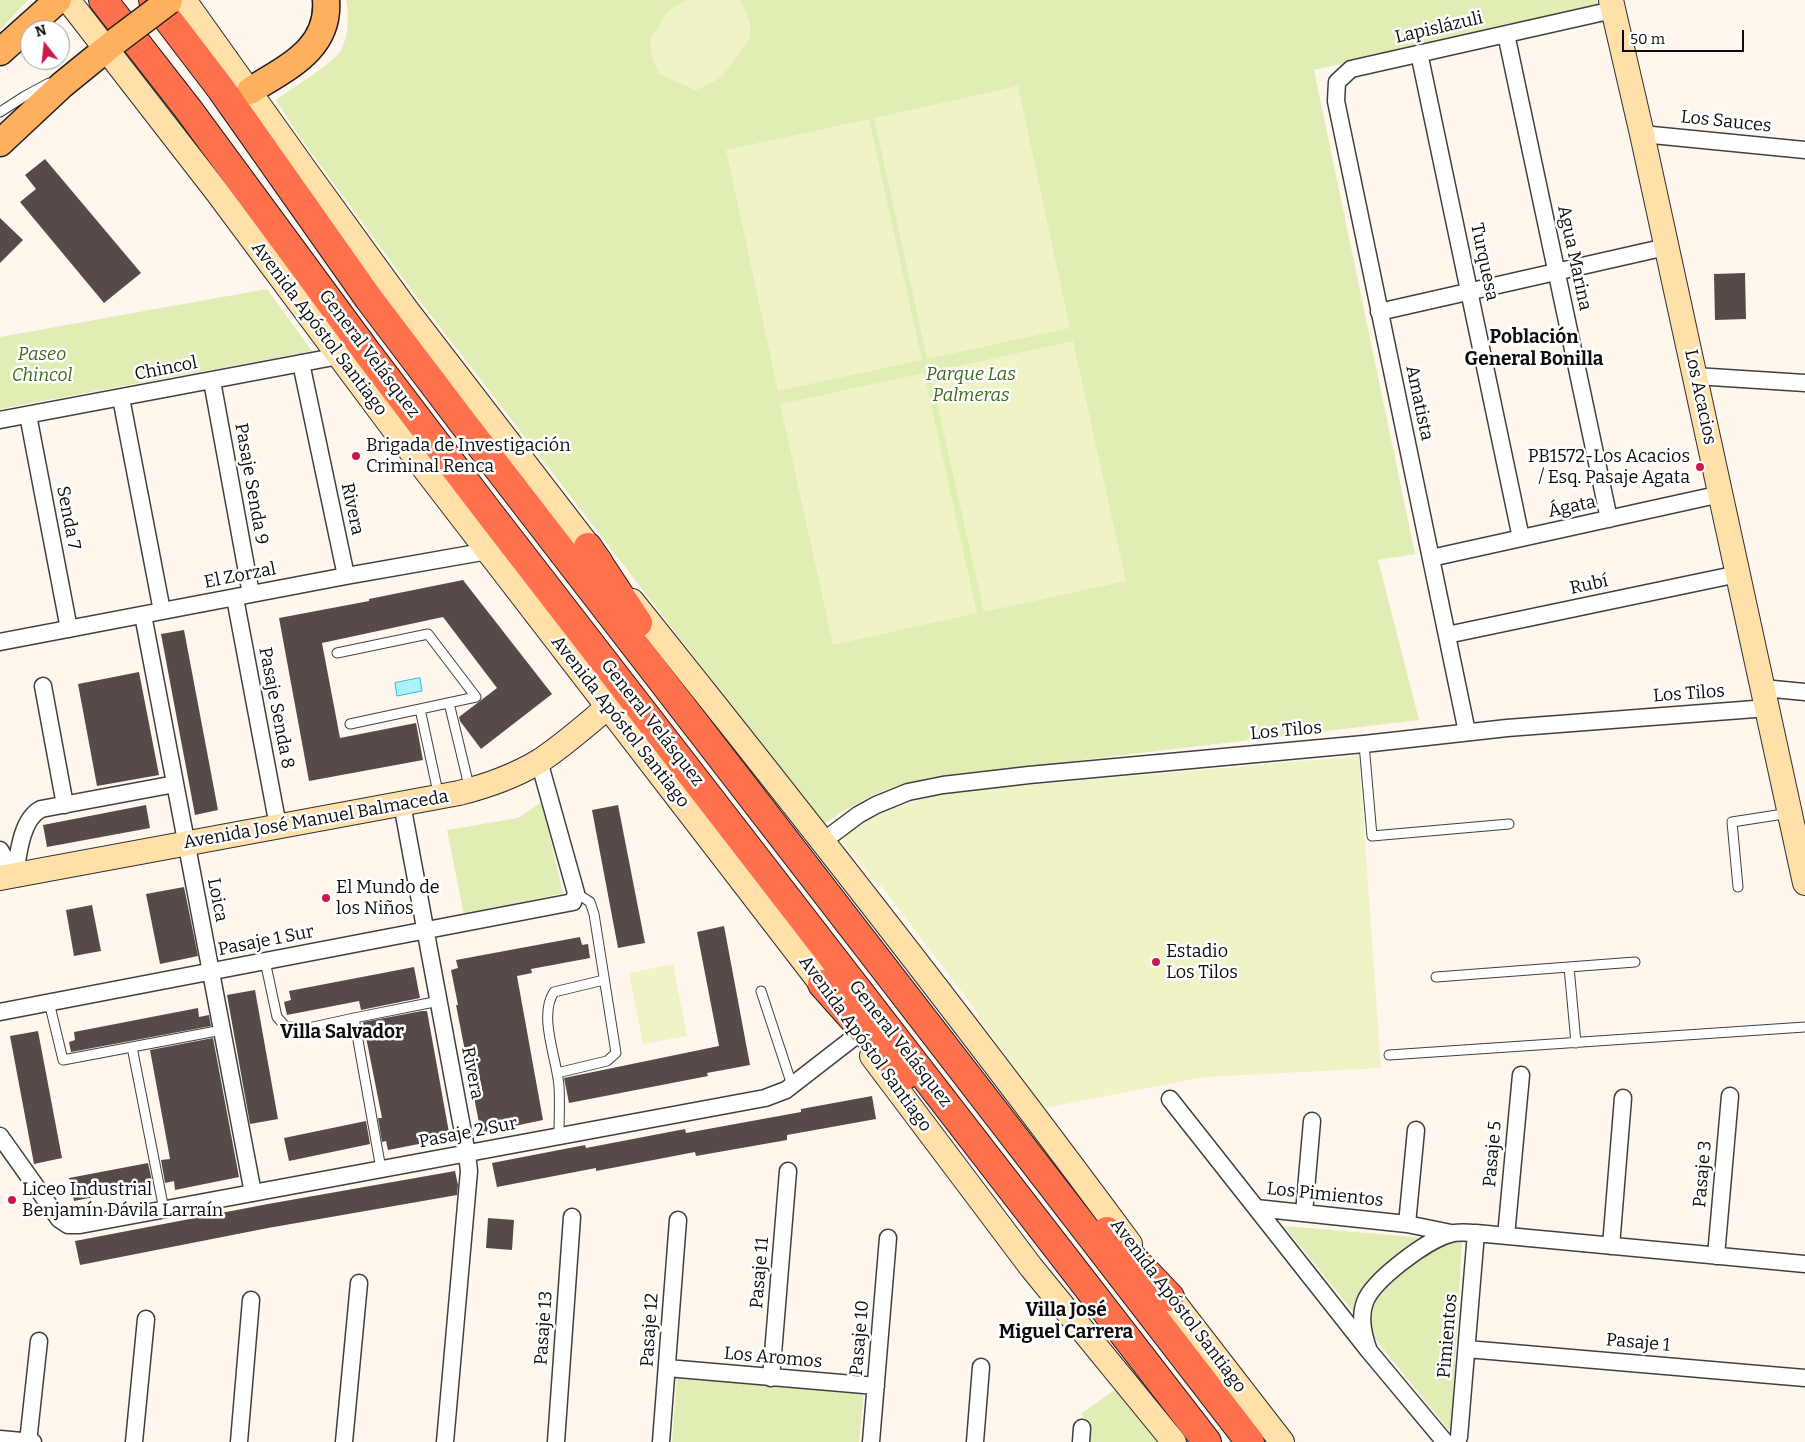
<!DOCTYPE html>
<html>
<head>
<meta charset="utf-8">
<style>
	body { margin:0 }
	#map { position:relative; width:1805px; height:1442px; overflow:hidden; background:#fff7ee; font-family:Bitter,serif }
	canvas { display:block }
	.north { position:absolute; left:20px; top:20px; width:50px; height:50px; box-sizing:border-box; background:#fff; border:1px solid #9e9e9e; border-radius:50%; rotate:344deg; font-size:14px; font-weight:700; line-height:20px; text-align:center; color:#0d0d0d }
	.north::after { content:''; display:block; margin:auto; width:18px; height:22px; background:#c9194d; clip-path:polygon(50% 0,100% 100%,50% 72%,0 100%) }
	.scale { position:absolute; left:1622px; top:30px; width:122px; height:22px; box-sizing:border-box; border:2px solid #0d0d0d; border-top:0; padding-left:6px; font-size:15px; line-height:18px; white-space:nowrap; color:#0d0d0d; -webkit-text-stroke:4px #fff; paint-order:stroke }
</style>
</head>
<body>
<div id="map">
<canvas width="1805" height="1442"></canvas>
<div class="north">N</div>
<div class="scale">50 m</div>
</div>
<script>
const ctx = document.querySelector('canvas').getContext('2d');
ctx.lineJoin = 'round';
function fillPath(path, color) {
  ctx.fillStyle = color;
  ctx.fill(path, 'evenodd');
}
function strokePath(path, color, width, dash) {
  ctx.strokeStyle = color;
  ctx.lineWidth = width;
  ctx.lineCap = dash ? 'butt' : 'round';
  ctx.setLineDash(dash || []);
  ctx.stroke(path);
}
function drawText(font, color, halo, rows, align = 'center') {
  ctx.font = font + ' Bitter,serif';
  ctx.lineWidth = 5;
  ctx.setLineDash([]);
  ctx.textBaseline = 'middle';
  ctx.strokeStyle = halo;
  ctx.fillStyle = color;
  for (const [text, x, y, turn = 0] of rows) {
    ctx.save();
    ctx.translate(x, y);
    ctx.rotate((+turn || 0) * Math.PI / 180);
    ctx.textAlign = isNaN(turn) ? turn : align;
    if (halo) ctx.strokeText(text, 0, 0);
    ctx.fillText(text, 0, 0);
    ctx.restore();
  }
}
fillPath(new Path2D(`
	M 0,0 L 28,0 L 0,30 Z
	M 346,0 L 1597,0 L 1598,5 L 1314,70 L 1415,554 L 1378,560 L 1419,720 L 1006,769 L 901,784 L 871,796 L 840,813 L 818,828 L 716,685 L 416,296 L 299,136 L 276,100 C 290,89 334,63 341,50 C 349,35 349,16 346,0 Z
	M 267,289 L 312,351 L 0,409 L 0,337 Z
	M 542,802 L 563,893 L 464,915 L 447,830 L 518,818 Z
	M 1284,1226 L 1462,1241 L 1451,1433 Z
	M 677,1377 L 864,1392 L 859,1442 L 672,1442 Z
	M 1117,1388 L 1158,1442 L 1090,1442 L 1091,1426 L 1081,1414 Z`), '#e0edb4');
fillPath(new Path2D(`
	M 686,0 L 740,0 C 745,9 753,27 750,37 C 748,43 742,49 739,54 C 725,74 720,82 695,90 L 659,74 L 652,58 L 650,40 L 668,11 Z
	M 1018,86 L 1070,328 L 927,359 L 874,118 Z
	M 869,119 L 922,360 L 778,391 L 726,150 Z
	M 1073,341 L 1126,581 L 984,612 L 930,372 Z
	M 924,373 L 977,613 L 833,645 L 780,404 Z
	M 1359,756 L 1381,1068 L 1205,1077 L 1044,1108 L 980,1020 L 975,1009 L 882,887 L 874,881 L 844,844 L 844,836 L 878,813 L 929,797 L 973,790 Z
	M 673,964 L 687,1036 L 643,1044 L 629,973 Z`), '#eff3c6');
const water = new Path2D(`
	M 420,678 L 422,691 L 397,696 L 395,683 Z`);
fillPath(water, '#adf2fb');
strokePath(water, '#2ebfd9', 1);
fillPath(new Path2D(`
	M 45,159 L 141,273 L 104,303 L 20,202 L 36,189 L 25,175 Z
	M 0,218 L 23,240 L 0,263 Z
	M 1745,273 L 1746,319 L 1715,320 L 1714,274 Z
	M 463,580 L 552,694 L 481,749 L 460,721 L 459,717 L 497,688 L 443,617 L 322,643 L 340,738 L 416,723 L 423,760 L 309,781 L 279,618 L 369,601 L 369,599 Z
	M 184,630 L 218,810 L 195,815 L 161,634 Z
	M 139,672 L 159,775 L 97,786 L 78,684 Z
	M 146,805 L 150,828 L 47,847 L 43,825 Z
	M 618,805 L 645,943 L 618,948 L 592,810 Z
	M 184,887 L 198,956 L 160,964 L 146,894 Z
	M 92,905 L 101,951 L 74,956 L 66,910 Z
	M 724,926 L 750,1065 L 707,1073 L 708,1076 L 569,1103 L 564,1078 L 719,1046 L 697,932 Z
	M 580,937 L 582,945 L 588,944 L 590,958 L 531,969 L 532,973 L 517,976 L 543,1120 L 481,1133 L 456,1005 L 458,1005 L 451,970 L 458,968 L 456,960 Z
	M 414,967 L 420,998 L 361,1010 L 359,1001 L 287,1015 L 284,1002 L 291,1000 L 289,991 Z
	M 255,990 L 278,1119 L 250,1124 L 227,995 Z
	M 198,1008 L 199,1017 L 209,1015 L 211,1026 L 71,1052 L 69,1042 L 75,1040 L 74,1032 Z
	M 422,1011 L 427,1011 L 450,1138 L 388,1150 L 386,1141 L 382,1142 L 378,1118 L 382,1118 L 363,1022 Z
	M 38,1031 L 62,1158 L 34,1164 L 10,1036 Z
	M 213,1038 L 239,1177 L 175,1190 L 174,1181 L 165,1183 L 161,1160 L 170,1159 L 150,1050 Z
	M 872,1096 L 876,1119 L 787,1135 L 787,1140 L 696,1156 L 695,1152 L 596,1171 L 596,1168 L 497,1187 L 492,1163 L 585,1145 L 586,1148 L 685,1129 L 686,1133 L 801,1112 L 801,1109 Z
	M 366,1121 L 370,1144 L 289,1161 L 284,1138 Z
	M 148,1163 L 153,1185 L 74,1201 L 69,1178 Z
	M 455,1171 L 458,1185 L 457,1195 L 268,1228 L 80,1265 L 75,1241 L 268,1204 Z
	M 488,1218 L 514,1220 L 512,1250 L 486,1248 Z`), '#574b49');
const lane = new Path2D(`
	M 0,112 L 25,96 L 49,83
	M 337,653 L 428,634 L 476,697 L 350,724
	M 449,703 L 470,790
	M 420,709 L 439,797
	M 1364,744 L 1372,836 L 1509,824
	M 1738,887 L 1732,822 L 1790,813
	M 265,961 L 277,1017 L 285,1026 L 304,1029 L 354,1018 L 439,1001
	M 1569,967 L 1576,1043
	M 1436,977 L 1635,962
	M 761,991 L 792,1085
	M 49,1002 L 63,1060 L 222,1030
	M 354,1018 L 381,1169
	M 132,1047 L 164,1210
	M 1389,1055 L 1805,1027
	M 557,1073 L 607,1061 L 616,1053 L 594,914 L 590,902 L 576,893
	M 559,1136 C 559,1120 560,1103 559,1086 C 557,1059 538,1016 554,992 L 604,980`);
const street = new Path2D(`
	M 1506,34 L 1609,519
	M 1419,53 L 1521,538
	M 1642,134 L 1805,150
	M 1379,312 L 1666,247
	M 301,363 L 346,576
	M 1695,376 L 1805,383
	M 212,381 L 251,594
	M 121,398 L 162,611
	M 28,415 L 69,629
	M 0,420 L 339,356
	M 1431,558 L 1721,494
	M 235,598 L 278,826
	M 143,615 L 253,1193
	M 1447,635 L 1738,574
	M 0,642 L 346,576 L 488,551
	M 43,686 L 65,805
	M 1763,688 L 1805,692
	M 1467,732 L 1336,101 L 1337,82 L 1351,69 L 1613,10
	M 402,804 L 467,1154 L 469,1171 L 445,1442
	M 822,842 L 858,815 L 876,805 L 908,792 L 943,785 L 1029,775 L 1364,744 L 1507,728 L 1768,708
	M 0,850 L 15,875
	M 15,875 C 18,856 21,819 41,809 L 175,784
	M 0,1012 L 573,902 L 576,893 L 539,761
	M 1170,1099 L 1369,1351 L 1445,1442
	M 0,1136 L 59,1219 L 68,1225 L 80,1225 L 765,1098 L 786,1090 L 857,1035
	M 1256,1208 L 1407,1224 L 1451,1233
	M 1304,1213 L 1312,1121
	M 1407,1224 L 1416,1130
	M 1506,1236 L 1521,1075
	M 1611,1246 L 1623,1098
	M 1716,1256 L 1730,1096
	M 1467,1349 L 1805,1378
	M 1369,1351 C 1363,1335 1359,1318 1365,1302 C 1373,1280 1427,1240 1450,1234 C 1458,1231 1468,1233 1476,1233 L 1805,1264
	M 667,1368 L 876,1386
	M 771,1378 L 788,1171
	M 0,1439 L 33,1442
	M 28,1442 L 39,1341
	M 134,1442 L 146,1319
	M 239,1442 L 251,1300
	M 344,1442 L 359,1283
	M 556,1442 L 572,1217
	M 661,1442 L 678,1220
	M 871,1442 L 888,1238
	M 975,1442 L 981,1367
	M 1081,1442 L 1082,1428
	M 1457,1442 L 1459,1437 L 1476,1233`);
const secondary = new Path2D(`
	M 68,0 L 217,192 L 390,424 L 833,999
	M 184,0 L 308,174 L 406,309 L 600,561
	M 1611,0 L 1642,134 L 1805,883
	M 632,601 C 801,812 969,1026 1130,1244
	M 0,878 L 459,793 C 487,786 513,777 538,762 C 563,746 586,725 609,706
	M 872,1056 L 1031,1267 L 1174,1442
	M 1159,1283 L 1282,1442`);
const primary = new Path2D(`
	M 0,52 L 58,0
	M 250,91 C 285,68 330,50 326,0
	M 0,143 L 62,85 L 116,41`);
const highway = new Path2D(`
	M 103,0 L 188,109 L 366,351 L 487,510 L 1207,1442
	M 153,0 L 221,89 L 369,299 L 463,423 L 1250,1442
	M 588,547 L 638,623
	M 822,984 L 904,1076
	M 1107,1231 L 1170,1297`);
strokePath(lane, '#404040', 11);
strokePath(street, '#404040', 19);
strokePath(secondary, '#2f2f2f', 26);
strokePath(primary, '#1e1e1e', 29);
strokePath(highway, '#1e1e1e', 30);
strokePath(lane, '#fff', 9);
strokePath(street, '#fff', 16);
strokePath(secondary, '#ffe0a9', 24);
strokePath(primary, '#ffb05e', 26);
strokePath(highway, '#ff714c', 28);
const primaryBridge = new Path2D(`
	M 116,41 L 169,1`);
strokePath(primaryBridge, '#1e1e1e', 29, []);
strokePath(primaryBridge, '#ffb05e', 26);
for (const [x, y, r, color] of [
	[356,456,5,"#c9194d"],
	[1700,467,5,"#c9194d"],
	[326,898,5,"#c9194d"],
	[1156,962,5,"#c9194d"],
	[12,1200,5,"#c9194d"]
]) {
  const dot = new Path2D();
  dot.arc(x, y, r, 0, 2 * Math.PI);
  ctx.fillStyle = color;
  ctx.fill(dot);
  strokePath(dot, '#fff', 2);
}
drawText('18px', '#0d0d0d', '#fff', [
	["Lapislázuli",1439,28,-13],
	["Los Sauces",1726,122,6],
	["Agua Marina",1574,258,78],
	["Turquesa",1484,262,78],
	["Avenida Apóstol Santiago",319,329,53],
	["General Velásquez",369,354,53],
	["Chincol",166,369,-11],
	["Los Acacios",1700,397,78],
	["Amatista",1419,403,78],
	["Pasaje Senda 9",251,484,80],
	["Ágata",1572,507,-12],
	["Rivera",352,509,78],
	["Senda 7",68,518,79],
	["El Zorzal",240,576,-11],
	["Rubí",1589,585,-12],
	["Los Tilos",1689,694,-4],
	["Pasaje Senda 8",276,708,79],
	["Avenida Apóstol Santiago",620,722,52],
	["General Velásquez",652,723,52],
	["Los Tilos",1286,731,-5],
	["Avenida José Manuel Balmaceda",316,820,-10],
	["Loica",217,900,79],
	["Pasaje 1 Sur",266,941,-11],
	["Avenida Apóstol Santiago",865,1044,54],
	["General Velásquez",900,1044,52],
	["Rivera",472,1073,79],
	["Pasaje 2 Sur",468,1133,-11],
	["Pasaje 5",1493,1154,-85],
	["Pasaje 3",1703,1174,-85],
	["Los Pimientos",1325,1195,6],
	["Pasaje 11",760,1273,-85],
	["Avenida Apóstol Santiago",1178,1306,53],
	["Pasaje 13",544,1328,-86],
	["Pasaje 12",650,1330,-86],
	["Pimientos",1448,1336,-85],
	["Pasaje 10",860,1338,-85],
	["Pasaje 1",1638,1343,5],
	["Los Aromos",773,1358,5]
]);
drawText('italic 18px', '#3e6b18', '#fff', [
	["Paseo",42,355],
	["Chincol",42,376],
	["Parque Las",971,375],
	["Palmeras",971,396]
]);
drawText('18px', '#0d0d0d', '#fff', [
	["Brigada de Investigación",366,446],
	["Criminal Renca",366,467],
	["PB1572-Los Acacios",1690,457,"right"],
	["/ Esq. Pasaje Agata",1690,478,"right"],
	["El Mundo de",336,888],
	["los Niños",336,909],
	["Estadio",1166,952],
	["Los Tilos",1166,973],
	["Liceo Industrial",22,1190],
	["Benjamín Dávila Larraín",22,1211]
], 'left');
drawText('bold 19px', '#0d0d0d', '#fff', [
	["Población",1534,338],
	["General Bonilla",1534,360],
	["Villa Salvador",342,1033],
	["Villa José",1066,1311],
	["Miguel Carrera",1066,1333]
]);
</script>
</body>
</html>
